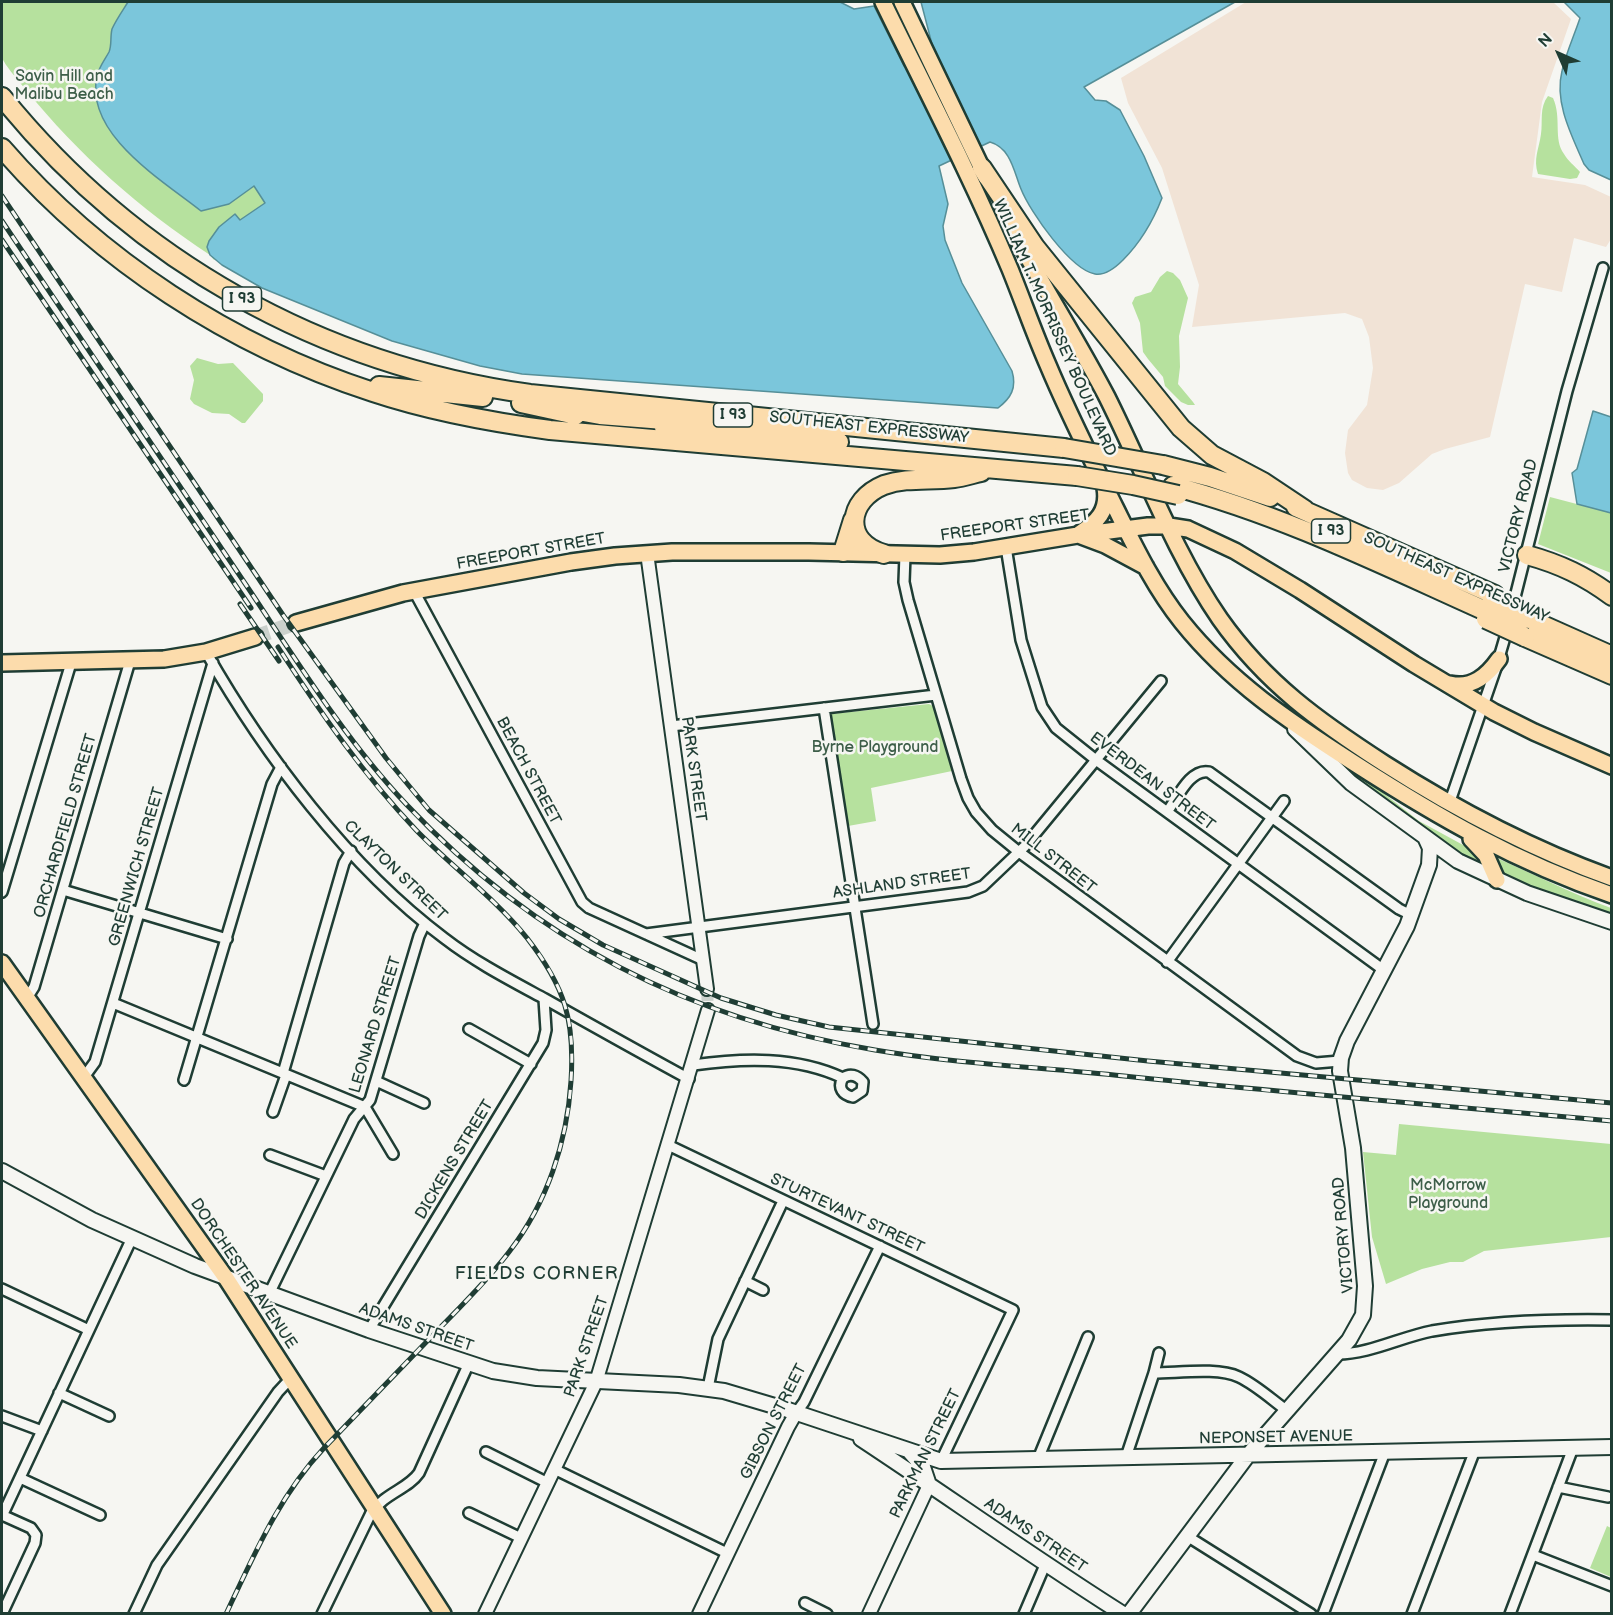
<!DOCTYPE html>
<html>
<head>
<meta charset="utf-8">
<style>
	body { margin:0 }
	#map { position:relative; width:1613px; height:1615px; overflow:hidden; background:#f6f6f2; font-family:"Balsamiq Sans",sans-serif }
	canvas { display:block }
	.frame { position:absolute; inset:0; border:3px solid #1f3d34; pointer-events:none }
	.north { position:absolute; left:1529px; top:24px; width:60px; height:60px; -webkit-text-stroke:4px #f6f6f2; paint-order:stroke; rotate:315deg; font-size:16px; font-weight:700; line-height:24px; text-align:center; color:#1f3d34 }
	.north::after { content:''; display:block; margin:auto; width:21px; height:27px; background:#1f3d34; clip-path:polygon(50% 0,100% 100%,50% 72%,0 100%) }
</style>
</head>
<body>
<div id="map">
<canvas width="1613" height="1615"></canvas>
<div class="frame"></div>
<div class="north">N</div>
</div>
<script>
const ctx = document.querySelector('canvas').getContext('2d');
ctx.lineJoin = 'round';
function fillPath(path, color) {
  ctx.fillStyle = color;
  ctx.fill(path, 'evenodd');
}
function strokePath(path, color, width, dash) {
  ctx.strokeStyle = color;
  ctx.lineWidth = width;
  ctx.lineCap = dash ? 'butt' : 'round';
  ctx.setLineDash(dash || []);
  ctx.stroke(path);
}
function drawText(font, color, halo, rows, align = 'center') {
  ctx.font = font + ' "Balsamiq Sans",sans-serif';
  ctx.lineWidth = 5;
  ctx.setLineDash([]);
  ctx.textBaseline = 'middle';
  ctx.strokeStyle = halo;
  ctx.fillStyle = color;
  for (const [text, x, y, turn = 0] of rows) {
    ctx.save();
    ctx.translate(x, y);
    ctx.rotate((+turn || 0) * Math.PI / 180);
    ctx.textAlign = isNaN(turn) ? turn : align;
    if (halo) ctx.strokeText(text, 0, 0);
    ctx.fillText(text, 0, 0);
    ctx.restore();
  }
}
fillPath(new Path2D(`
	M 1246,2 L 1553,2 L 1571,19 L 1542,102 L 1532,177 L 1585,185 L 1611,197 L 1611,239 L 1606,247 L 1574,238 L 1562,292 L 1525,284 L 1490,437 L 1445,449 L 1432,454 L 1399,483 L 1383,490 L 1367,488 L 1352,480 L 1348,473 L 1345,453 L 1348,430 L 1367,405 L 1373,368 L 1369,337 L 1362,319 L 1345,313 L 1192,327 L 1199,285 L 1162,168 L 1128,103 L 1121,78 Z`), '#f1e3d6');
fillPath(new Path2D(`
	M 2,2 L 201,2 L 274,193 L 214,260 L 210,255 C 140,209 79,155 26,90 C 20,82 4,65 2,57 C 0,44 2,16 2,2 Z
	M 1548,96 L 1553,98 C 1562,118 1553,139 1564,154 C 1568,161 1575,166 1580,172 L 1577,178 L 1570,179 L 1538,174 C 1533,159 1539,149 1541,134 C 1543,121 1539,108 1548,96 Z
	M 1167,271 L 1173,273 L 1180,280 L 1188,298 L 1179,336 L 1180,367 L 1178,384 L 1193,402 L 1195,405 L 1188,405 L 1181,402 L 1165,386 L 1163,377 L 1148,359 L 1143,352 L 1140,323 L 1132,303 L 1135,297 L 1151,292 L 1160,277 Z
	M 197,358 L 218,364 L 233,363 L 263,394 L 263,401 L 245,423 L 242,423 L 229,414 L 212,413 L 194,404 L 190,399 L 194,380 L 190,366 Z
	M 1550,497 L 1611,513 L 1611,573 L 1538,544 Z
	M 929,704 L 933,706 L 952,771 L 871,788 L 876,821 L 848,826 L 830,714 Z
	M 1334,760 L 1382,792 L 1419,821 L 1476,852 L 1486,868 L 1462,857 L 1348,773 Z
	M 1492,856 C 1532,873 1570,893 1611,908 L 1611,915 L 1531,888 L 1500,874 Z
	M 1399,1124 L 1611,1144 L 1611,1237 L 1484,1251 L 1463,1262 L 1450,1262 L 1422,1269 L 1386,1284 L 1372,1237 L 1363,1152 L 1396,1155 Z
	M 1607,1526 L 1611,1528 L 1611,1577 L 1590,1568 Z`), '#b6e19e');
const water = new Path2D(`
	M 128,2 L 840,2 L 854,9 L 874,6 L 904,66 L 934,52 L 921,2 L 1235,2 L 1084,87 L 1095,100 L 1106,101 L 1120,110 L 1144,156 L 1162,198 C 1153,221 1140,243 1123,260 C 1116,267 1106,276 1095,274 C 1071,270 1030,212 1021,189 C 1014,172 1011,148 990,142 L 939,166 L 948,204 L 943,226 L 945,240 L 962,283 L 1012,371 C 1017,388 1011,398 998,408 L 522,374 L 480,366 L 392,341 L 262,288 L 222,265 L 210,255 L 207,247 L 209,241 L 219,227 L 235,214 L 240,220 L 265,203 L 254,186 L 229,204 L 201,211 C 162,180 84,134 97,76 C 99,67 104,61 109,52 C 112,45 110,37 112,29 C 116,20 123,10 128,2 Z
	M 1564,2 L 1611,2 L 1611,180 L 1589,170 L 1584,164 C 1572,136 1554,103 1562,71 C 1566,53 1574,36 1580,18 Z
	M 1593,411 L 1611,417 L 1611,513 L 1577,504 L 1572,473 L 1577,469 Z`);
fillPath(water, '#7bc6db');
strokePath(water, '#568f98', 1.5);
strokePath(new Path2D(`
	M 707,989 L 708,1010`), '#cbd1cc', 12, [12, 6]);
strokePath(new Path2D(`
	M 255,637 L 296,623`), '#cbd1cc', 15, [15, 8]);
const minor = new Path2D(`
	M 1006,547 L 1021,640 L 1042,707 L 1056,728 L 1096,760 L 1385,971
	M 905,555 L 904,582 L 908,600 L 961,779 L 968,798 L 976,812 L 992,830 L 1019,852 L 1297,1056 L 1316,1063 L 1340,1061
	M 414,591 L 582,902 L 589,908 L 703,960
	M 1511,613 L 1567,391 L 1603,268
	M 206,652 C 264,754 349,867 444,938 C 475,962 510,980 545,999 C 593,1026 641,1053 689,1079
	M 824,708 L 873,1024
	M 671,726 L 936,695
	M 1449,804 L 1496,668 L 1508,627
	M 1167,812 C 1177,799 1190,768 1209,772 L 1399,909 L 1411,915
	M 63,890 L 227,939
	M 2,892 L 71,663
	M 646,934 L 968,892 L 983,886 L 1025,846 L 1161,681
	M 1167,962 L 1284,801
	M 27,998 L 34,987 L 130,661
	M 113,1003 L 365,1107 L 393,1154
	M 469,1029 L 531,1064
	M 693,1065 C 743,1058 796,1056 843,1078 C 850,1073 857,1075 863,1082 L 862,1091 L 853,1097 C 843,1095 837,1088 843,1078
	M 283,1073 L 344,863 L 351,851
	M 84,1077 L 95,1062 L 213,663
	M 184,1080 L 272,784 L 281,767
	M 376,1081 L 424,1103
	M 273,1112 L 286,1075
	M 668,1145 L 1013,1310 L 941,1461
	M 270,1155 L 326,1176
	M 745,1281 L 763,1290
	M 2,1289 L 89,1330
	M 269,1294 L 354,1119 L 370,1100 L 419,936 L 425,923
	M 369,1330 L 543,1043 L 546,1030 L 544,999
	M 1338,1354 C 1369,1354 1401,1337 1432,1331 C 1492,1321 1551,1319 1612,1320
	M 1154,1373 C 1178,1373 1218,1367 1239,1377 C 1256,1385 1271,1399 1286,1410
	M 708,1388 L 718,1339 L 783,1201
	M 59,1393 L 109,1416
	M 796,1413 L 804,1402 L 880,1246
	M 2,1416 L 42,1431
	M 486,1452 L 548,1483
	M 1126,1457 L 1154,1373 L 1159,1353
	M 1038,1459 L 1088,1337
	M 554,1469 L 727,1553
	M 20,1478 L 100,1515
	M 1558,1487 L 1608,1497
	M 469,1513 L 521,1538
	M 2,1516 L 132,1238
	M 1187,1536 L 1311,1614
	M 1533,1555 L 1612,1586
	M 805,1603 L 827,1614
	M 2,1614 L 35,1543 L 36,1535 L 31,1528 L 2,1515
	M 134,1614 L 157,1565 L 278,1392 L 291,1378
	M 322,1614 L 371,1513 C 385,1493 408,1489 419,1473 L 469,1363
	M 1024,1614 L 1045,1565
	M 1323,1614 L 1385,1452
	M 1412,1614 L 1475,1450
	M 1510,1614 L 1573,1448`);
const tertiary = new Path2D(`
	M 647,553 L 707,989
	M 485,1614 L 596,1382 L 708,1010
	M 699,1614 L 788,1427 L 796,1413
	M 869,1614 L 929,1485`);
const secondary = new Path2D(`
	M 1295,729 L 1351,783 L 1458,861 L 1527,893 L 1612,922
	M 2,1171 L 92,1220 L 195,1266 L 369,1330 L 493,1371 L 537,1378 L 679,1385 L 724,1391 L 788,1410 L 941,1461 L 1612,1447
	M 861,1439 C 949,1497 1034,1558 1123,1614
	M 909,1451 L 923,1467 L 929,1485
	M 1129,1614 L 1248,1455 L 1349,1340 L 1363,1315 L 1365,1286 L 1353,1148 L 1340,1071 L 1341,1058 L 1347,1041 L 1407,926 L 1429,865 L 1430,848 L 1425,837`);
const primary = new Path2D(`
	M 883,2 C 926,90 972,178 1010,269 C 1023,301 1034,333 1048,365 C 1068,413 1092,460 1115,507 C 1135,547 1154,587 1182,622 C 1230,682 1290,722 1354,763 C 1438,817 1516,862 1612,895
	M 902,2 L 986,177
	M 1004,212 C 1035,275 1074,334 1107,397 C 1143,469 1175,554 1220,619 C 1266,684 1320,722 1385,764 C 1457,810 1531,849 1612,878
	M 1079,534 C 1097,522 1109,511 1105,488
	M 1081,536 L 1105,545 L 1146,567
	M 296,623 L 403,593 L 571,562 L 615,556 L 672,552 L 809,552 L 940,555 L 974,552 L 1078,535 L 1148,526 L 1169,526 L 1188,529 L 1235,551 L 1300,590 L 1414,664 L 1494,712 L 1534,732 L 1612,766
	M 2,663 L 164,659 L 206,652 L 255,637
	M 1450,684 C 1472,689 1487,676 1499,659
	M 1471,839 L 1486,855 L 1497,880
	M 2,963 L 226,1278 L 443,1614`);
const motorway = new Path2D(`
	M 2,97 C 135,261 320,365 530,394 L 1064,448
	M 2,148 C 99,260 231,346 373,392 C 430,411 490,422 550,430 L 1077,476
	M 982,168 L 1035,247 L 1181,428 L 1212,455 L 1263,482 L 1305,510
	M 379,386 L 483,397
	M 521,403 L 576,415
	M 567,409 L 600,415 L 677,421
	M 663,425 L 839,442
	M 1163,465 L 1210,477 L 1270,497
	M 1173,486 C 1283,515 1385,566 1488,612
	M 1296,507 L 1495,595
	M 843,552 L 853,520
	M 884,554 C 842,542 847,500 884,485 C 907,477 930,481 954,478 C 963,477 972,474 981,472
	M 1527,555 C 1560,564 1585,576 1612,596
	M 1529,619 L 1612,656
	M 1525,637 L 1612,675`);
strokePath(minor, '#1f3d34', 14);
strokePath(tertiary, '#1f3d34', 16);
strokePath(secondary, '#1f3d34', 18);
strokePath(primary, '#1f3d34', 20);
strokePath(motorway, '#1f3d34', 22);
strokePath(minor, '#f6f6f2', 9);
strokePath(tertiary, '#f6f6f2', 12);
strokePath(secondary, '#f6f6f2', 14);
strokePath(primary, '#fcdcac', 15);
strokePath(motorway, '#fcdcac', 18);
const rail = new Path2D(`
	M 2,196 L 283,615 L 386,758 L 429,810 L 524,893 L 559,919 L 603,945 L 721,998 L 776,1015 L 829,1027 L 1148,1061 L 1612,1103
	M 2,221 C 80,337 158,453 236,570 C 289,648 341,735 406,804 C 536,942 689,1019 875,1050 C 957,1064 1041,1067 1124,1076 C 1286,1093 1449,1106 1612,1121
	M 2,240 L 251,608
	M 240,604 L 279,661
	M 226,1614 C 254,1555 279,1496 324,1448 C 361,1410 398,1371 435,1333 C 460,1307 487,1281 509,1252 C 547,1203 567,1143 571,1081 C 575,1020 565,987 527,938 C 495,898 452,867 416,830 C 363,774 320,712 278,647`);
strokePath(rail, '#1f3d34', 5);
strokePath(rail, '#f6f6f2', 3, [9]);
const motorwayBridge = new Path2D(`
	M 1064,448 L 1163,465
	M 1077,476 L 1133,485 L 1178,495
	M 1491,603 L 1529,619
	M 1486,619 L 1525,637`);
strokePath(motorwayBridge, '#1f3d34', 22, []);
strokePath(motorwayBridge, '#fcdcac', 18);
for (const [x, y, w] of [
	[242,299,39],
	[733,415,39],
	[1331,531,39]
]) {
  const box = new Path2D();
  box.roundRect(x - w / 2, y - 12, w, 24, 4.5);
  ctx.fillStyle = '#f6f6f2';
  ctx.fill(box);
  strokePath(box, '#1f3d34', 1.5);
}
drawText('bold 15px', '#1f3d34', null, [
	["I 93",242,299],
	["I 93",733,415],
	["I 93",1331,531]
]);
drawText('16px', '#3d5e49', '#f6f6f2', [
	["Savin Hill and",64,77],
	["Malibu Beach",64,95],
	["Byrne Playground",875,748],
	["McMorrow",1448,1186],
	["Playground",1448,1204]
]);
drawText('16px', '#1f3d34', '#f6f6f2', [
	["WILLIAM T. MORRISSEY BOULEVARD",1054,328,66],
	["SOUTHEAST EXPRESSWAY",869,428,6],
	["VICTORY ROAD",1519,516,-76],
	["FREEPORT STREET",1015,526,-8],
	["FREEPORT STREET",531,552,-10],
	["SOUTHEAST EXPRESSWAY",1456,578,24],
	["PARK STREET",693,769,82],
	["BEACH STREET",528,771,62],
	["EVERDEAN STREET",1152,782,37],
	["ORCHARDFIELD STREET",66,826,-74],
	["MILL STREET",1053,859,38],
	["GREENWICH STREET",137,867,-74],
	["CLAYTON STREET",395,871,44],
	["ASHLAND STREET",902,884,-8],
	["LEONARD STREET",376,1025,-73],
	["DICKENS STREET",455,1160,-59],
	["STURTEVANT STREET",847,1214,25],
	["VICTORY ROAD",1344,1235,-95],
	["DORCHESTER AVENUE",243,1274,56],
	["ADAMS STREET",416,1328,19],
	["PARK STREET",587,1347,-71],
	["GIBSON STREET",774,1422,-63],
	["NEPONSET AVENUE",1276,1438,-1],
	["PARKMAN STREET",926,1454,-64],
	["ADAMS STREET",1035,1536,34]
]);
ctx.letterSpacing = '1.5px';
drawText('18px', '#1f3d34', '#f6f6f2', [
	["FIELDS CORNER",537,1274]
]);
ctx.letterSpacing = '0px';
</script>
</body>
</html>
